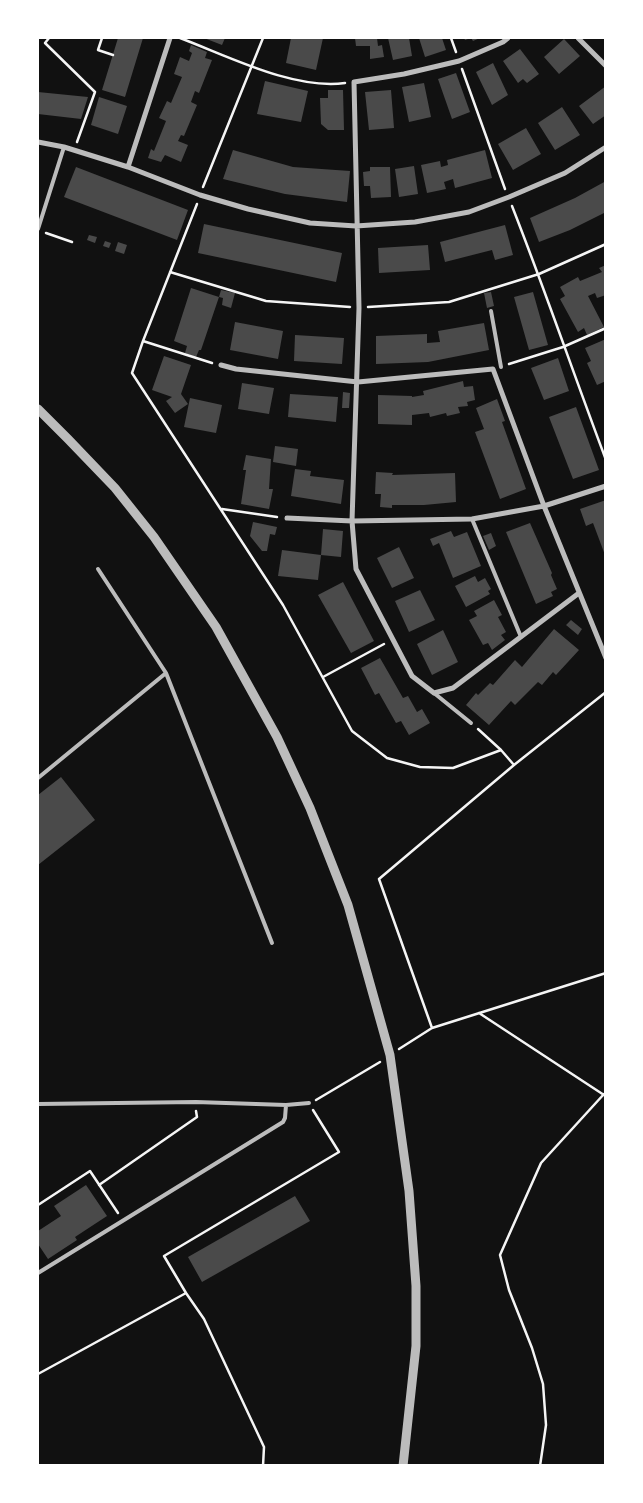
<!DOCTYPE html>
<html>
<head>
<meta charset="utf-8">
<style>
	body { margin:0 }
	#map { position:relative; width:643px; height:1503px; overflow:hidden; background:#111; font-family:Bitter,serif }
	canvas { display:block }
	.frame { position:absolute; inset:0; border:39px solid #fff; pointer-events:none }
</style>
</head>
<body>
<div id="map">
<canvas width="643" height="1503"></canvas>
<div class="frame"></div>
</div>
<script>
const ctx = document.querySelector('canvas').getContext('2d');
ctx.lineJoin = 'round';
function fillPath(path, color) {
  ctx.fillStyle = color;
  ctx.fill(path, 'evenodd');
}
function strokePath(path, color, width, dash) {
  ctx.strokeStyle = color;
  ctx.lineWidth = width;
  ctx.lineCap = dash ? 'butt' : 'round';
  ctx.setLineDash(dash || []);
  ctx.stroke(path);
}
fillPath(new Path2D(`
	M 118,38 L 143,38 L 125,97 L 102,90 Z
	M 204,38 L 225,38 L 222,45 Z
	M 291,38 L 323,38 L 316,70 L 286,63 Z
	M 355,38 L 377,38 L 378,46 L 382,45 L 384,57 L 370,59 L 370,46 L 356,46 Z
	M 388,38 L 409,38 L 412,56 L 393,60 Z
	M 419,38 L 442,38 L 446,50 L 425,57 Z
	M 464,38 L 480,38 L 473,41 L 471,38 L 465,40 Z
	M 564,39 L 580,56 L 559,74 L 544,57 Z
	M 191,45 L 207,52 L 205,58 L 212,60 L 199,93 L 195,91 L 191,102 L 197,105 L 184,136 L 181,135 L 178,141 L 188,145 L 181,162 L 165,155 L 161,162 L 148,158 L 151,149 L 154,151 L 166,121 L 159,118 L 167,101 L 171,103 L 182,77 L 174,74 L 180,57 L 189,61 L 192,53 L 189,51 Z
	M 520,49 L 539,74 L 527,83 L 523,79 L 518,83 L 503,61 Z
	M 493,63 L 508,95 L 492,105 L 476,72 Z
	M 456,73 L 470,112 L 452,119 L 438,79 Z
	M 265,81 L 308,91 L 301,122 L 257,114 Z
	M 424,83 L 431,117 L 409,122 L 402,87 Z
	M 606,86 L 606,115 L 593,124 L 579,106 Z
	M 328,90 L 343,90 L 344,130 L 328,130 L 321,124 L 320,98 L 328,98 Z
	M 391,90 L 394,128 L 369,130 L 365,92 Z
	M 38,92 L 88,97 L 81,119 L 38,114 Z
	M 99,97 L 127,106 L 118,134 L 91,125 Z
	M 562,107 L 580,135 L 555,150 L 538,123 Z
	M 526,128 L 541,154 L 513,170 L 498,144 Z
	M 233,150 L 293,167 L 350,171 L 347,202 L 285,194 L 223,179 Z
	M 485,150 L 492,178 L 455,188 L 453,179 L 444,182 L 446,189 L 427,193 L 421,165 L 440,161 L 441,167 L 448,165 L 447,160 Z
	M 414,166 L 418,194 L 399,197 L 395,169 Z
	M 76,167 L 188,210 L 177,240 L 64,197 Z
	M 370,167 L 390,167 L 391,197 L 371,198 L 370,186 L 364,186 L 363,172 L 370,171 Z
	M 606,181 L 606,212 L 570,230 L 539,242 L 530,218 L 575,198 Z
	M 204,224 L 342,253 L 336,282 L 198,253 Z
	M 505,225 L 513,255 L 495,260 L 492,250 L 445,262 L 440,242 Z
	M 89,235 L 97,237 L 95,243 L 87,240 Z
	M 105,241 L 111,243 L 109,248 L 103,246 Z
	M 118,242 L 127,245 L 124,254 L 115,251 Z
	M 428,245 L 430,270 L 379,273 L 378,248 Z
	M 606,265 L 606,295 L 597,298 L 595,293 L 588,296 L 604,327 L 587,335 L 584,328 L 578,332 L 560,299 L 565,296 L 560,287 L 578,277 L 580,281 L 602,272 L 599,268 Z
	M 191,288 L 219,297 L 201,350 L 199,350 L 196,357 L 185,353 L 187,346 L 174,341 Z
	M 221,290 L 235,293 L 231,308 L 222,305 L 223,298 L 219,297 Z
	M 491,292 L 494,306 L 487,308 L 484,293 Z
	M 533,292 L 548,345 L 529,350 L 514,297 Z
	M 235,322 L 283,331 L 278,359 L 230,350 Z
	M 484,323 L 489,350 L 428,362 L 376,364 L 376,336 L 427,334 L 427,343 L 440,342 L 438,331 Z
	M 295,335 L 344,338 L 342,364 L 294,361 Z
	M 606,339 L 606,381 L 597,385 L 587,363 L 591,361 L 585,348 Z
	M 164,356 L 191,365 L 181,394 L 188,404 L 175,413 L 166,401 L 172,397 L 152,390 Z
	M 558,358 L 569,391 L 544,400 L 531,368 Z
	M 463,381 L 464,387 L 473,386 L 475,400 L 467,402 L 468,406 L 458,407 L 460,413 L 447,416 L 446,413 L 430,417 L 429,413 L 412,415 L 412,425 L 378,424 L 378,395 L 412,396 L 412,397 L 424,395 L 423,391 Z
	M 242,383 L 274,388 L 269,414 L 238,409 Z
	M 343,392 L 350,393 L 349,408 L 342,408 Z
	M 290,394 L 338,397 L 336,422 L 288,417 Z
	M 190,398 L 222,405 L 216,433 L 184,427 Z
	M 497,399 L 505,421 L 502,422 L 526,489 L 500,499 L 475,432 L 484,429 L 476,408 Z
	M 576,407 L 599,470 L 573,479 L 549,417 Z
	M 275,446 L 298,449 L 296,466 L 273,462 Z
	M 246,455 L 271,459 L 269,489 L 273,489 L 269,509 L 241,504 L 246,470 L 243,470 Z
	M 295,469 L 311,471 L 310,476 L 344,480 L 341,504 L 291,496 Z
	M 376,472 L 393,473 L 392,475 L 455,473 L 456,502 L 424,505 L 392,505 L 392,508 L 380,507 L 381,494 L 375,494 Z
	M 606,500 L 606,555 L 605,555 L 593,523 L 586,526 L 580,509 Z
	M 253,522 L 277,527 L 275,535 L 270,534 L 267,551 L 262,551 L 250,536 Z
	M 530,523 L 552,573 L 551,575 L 557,589 L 551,592 L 553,596 L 536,604 L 506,532 Z
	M 323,529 L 343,531 L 341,557 L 321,555 Z
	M 451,531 L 454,537 L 467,532 L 481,566 L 453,578 L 439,543 L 433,546 L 430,539 Z
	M 491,533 L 496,546 L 489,550 L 483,536 Z
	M 399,547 L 414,578 L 392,588 L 377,558 Z
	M 282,550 L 321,555 L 318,580 L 278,576 Z
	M 475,576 L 478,582 L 485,578 L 491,589 L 488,591 L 490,594 L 466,607 L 455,586 Z
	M 343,582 L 374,641 L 351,653 L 318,595 Z
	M 420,590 L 435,620 L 409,632 L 395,601 Z
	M 494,600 L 502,615 L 498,617 L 506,632 L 501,635 L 505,640 L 492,650 L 488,643 L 483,645 L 469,620 L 477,616 L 474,611 Z
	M 571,620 L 582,629 L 578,635 L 566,625 Z
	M 554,629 L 579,650 L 556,675 L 553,672 L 542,685 L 538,682 L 515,705 L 511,701 L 489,725 L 466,705 L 476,693 L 478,695 L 490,683 L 493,685 L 515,660 L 522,667 Z
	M 443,630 L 458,662 L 432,675 L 417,644 Z
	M 380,658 L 403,698 L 408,696 L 417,712 L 422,709 L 430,723 L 409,735 L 401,721 L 396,723 L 379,693 L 375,695 L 361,668 Z
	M 61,777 L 95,820 L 38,865 L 38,795 Z
	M 86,1185 L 107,1216 L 75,1237 L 77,1240 L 48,1259 L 38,1244 L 38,1231 L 61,1216 L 54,1206 Z
	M 295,1196 L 310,1221 L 202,1282 L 188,1257 Z`), '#4a4a4a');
strokePath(new Path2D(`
	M 49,38 L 45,43 L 95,92 L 77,142
	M 102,38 L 98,50 L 113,55
	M 180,38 C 228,56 293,90 345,83
	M 451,38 L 456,52
	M 462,69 L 505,189
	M 203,187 L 263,38
	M 197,204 L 143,341 L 212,363
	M 512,206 C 545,290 574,375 606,460
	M 46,233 L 72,242
	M 170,272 L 266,301 L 350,307
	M 368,307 L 449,302 L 539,274 L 606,244
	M 143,341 L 132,373 L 283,605 L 352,731 L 387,758 L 420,767 L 453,768 L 501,750 L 514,765
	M 509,364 L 563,347 L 606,328
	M 222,509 L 277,517
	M 323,677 L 384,644
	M 478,729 L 501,750
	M 479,1013 L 604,1095
	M 432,1028 L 379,879 L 514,765 L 606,692
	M 399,1049 L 432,1028 L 606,973
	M 316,1100 L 380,1062
	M 99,1185 L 197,1117 L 196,1111
	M 38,1205 L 90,1171 L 118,1213
	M 186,1293 L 204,1319 L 264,1447 L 263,1466
	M 38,1374 L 186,1293 L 164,1256 L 339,1152 L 313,1110
	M 540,1466 L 546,1425 L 543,1384 L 532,1348 L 509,1290 L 500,1255 L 541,1163 L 604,1094`), '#f5f5f5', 2.5);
strokePath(new Path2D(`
	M 38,229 L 64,147
	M 491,311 L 501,367
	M 472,519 L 521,637
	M 98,569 L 166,673 L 272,943
	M 434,693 L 471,723
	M 38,778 L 166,673
	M 38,1104 L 196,1102 L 286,1105 L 309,1103
	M 38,1273 L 283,1122 L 285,1118 L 286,1105`), '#bcbcbc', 4);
strokePath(new Path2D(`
	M 578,38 L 606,66
	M 38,142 L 64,147 L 128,167 L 200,195 L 248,209 L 310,223 L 356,226 L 415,222 L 469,212 L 509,197 L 565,173 L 606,147
	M 128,167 L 170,38
	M 221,365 L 236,369 L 358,382 L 493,369 L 544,506 L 606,658
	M 287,518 L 352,521 L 359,308 L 354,82 L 404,74 L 459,61 L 503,42 L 508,38
	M 579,593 L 453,688 L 434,693 L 412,676 L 356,569 L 352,521 L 472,519 L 544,506 L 606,486`), '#bcbcbc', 5);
strokePath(new Path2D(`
	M 38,409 L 68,439 L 115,488 L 154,537 L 216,627 L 277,737 L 310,808 L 348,905 L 390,1055 L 409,1191 L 416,1286 L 416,1346 L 403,1466`), '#bcbcbc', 9);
</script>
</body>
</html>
